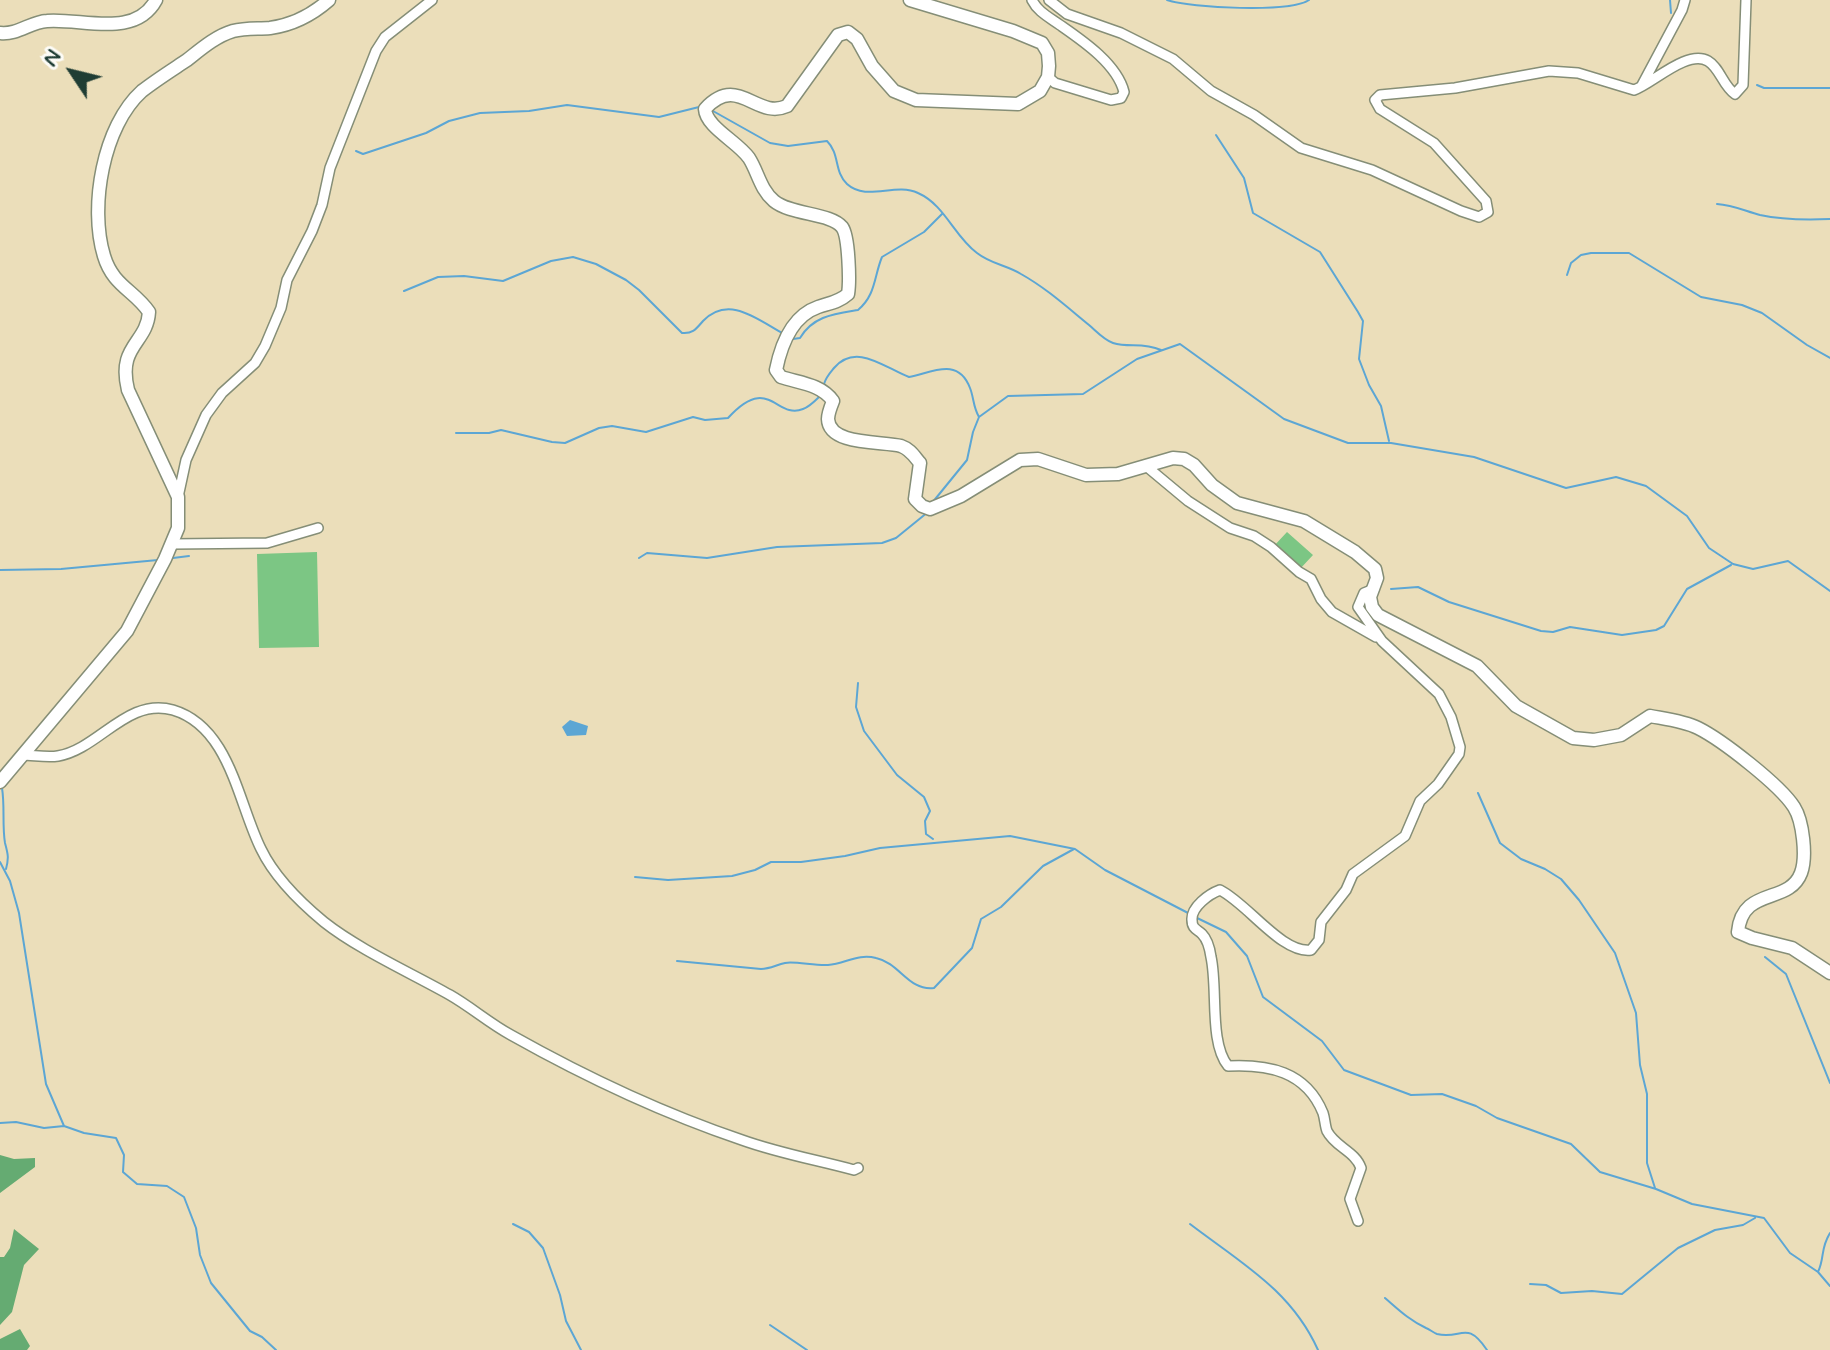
<!DOCTYPE html>
<html>
<head>
<meta charset="utf-8">
<style>
	body { margin:0 }
	#map { position:relative; width:1830px; height:1350px; overflow:hidden; background:#ebdeba; font-family:Mynerve,sans-serif }
	canvas { display:block }
	.north { position:absolute; left:32px; top:32px; width:80px; height:80px; -webkit-text-stroke:6px #fdfcf7; paint-order:stroke; rotate:305deg; font-size:22px; font-weight:700; line-height:32px; text-align:center; color:#1f3d34 }
	.north::after { content:''; display:block; margin:auto; width:28px; height:36px; background:#1f3d34; clip-path:polygon(50% 0,100% 100%,50% 72%,0 100%) }
</style>
</head>
<body>
<div id="map">
<canvas width="1830" height="1350"></canvas>
<div class="north">N</div>
</div>
<script>
const ctx = document.querySelector('canvas').getContext('2d');
ctx.lineJoin = 'round';
function fillPath(path, color) {
  ctx.fillStyle = color;
  ctx.fill(path, 'evenodd');
}
function strokePath(path, color, width, dash) {
  ctx.strokeStyle = color;
  ctx.lineWidth = width;
  ctx.lineCap = dash ? 'butt' : 'round';
  ctx.setLineDash(dash || []);
  ctx.stroke(path);
}
fillPath(new Path2D(`
	M 1287,532 L 1313,555 L 1299,570 L 1273,547 Z
	M 317,552 L 319,647 L 259,648 L 257,554 Z`), '#7cc684');
fillPath(new Path2D(`
	M 0,1155 L 14,1159 L 35,1158 L 35,1167 L 0,1193 Z
	M 14,1229 L 39,1249 L 24,1265 L 12,1312 L 0,1325 L 0,1257 L 4,1257 L 10,1248 Z
	M 20,1329 L 30,1346 L 27,1350 L 0,1350 L 0,1339 Z`), '#65ab72');
fillPath(new Path2D(`
	M 570,720 L 588,726 L 586,735 L 567,736 L 562,727 Z`), '#5ca6d4');
strokePath(new Path2D(`
	M 1167,0 C 1191,8 1290,13 1309,0
	M 1670,0 L 1671,13
	M 1757,85 L 1764,88 L 1830,88
	M 713,111 L 770,143 L 788,146 L 827,141 C 840,154 834,172 847,184 C 867,202 895,182 918,193 C 945,205 954,236 977,253 C 991,264 1006,265 1021,274 C 1046,288 1067,307 1089,325 C 1096,331 1104,340 1113,343 C 1129,348 1142,342 1161,350
	M 1216,135 L 1244,178 L 1253,213 L 1320,252 L 1358,312 L 1363,321 L 1359,359 L 1369,385 L 1381,406 L 1389,441
	M 356,151 L 363,154 L 426,133 L 449,121 L 480,113 L 529,111 L 567,105 L 659,117 L 699,107
	M 1717,204 C 1733,205 1745,211 1760,215 C 1783,220 1807,220 1830,219
	M 1567,275 L 1571,263 L 1581,255 L 1591,253 L 1629,253 L 1701,297 L 1742,305 L 1762,313 L 1807,345 L 1830,358
	M 404,291 L 438,277 L 464,276 L 503,281 L 551,261 L 573,257 L 596,264 L 626,280 L 639,290 L 682,333 C 693,334 696,329 703,321 C 729,294 758,320 784,334
	M 793,339 L 800,338 C 813,316 834,314 858,310 C 876,295 874,276 882,257 L 924,232 L 942,214
	M 824,384 C 826,377 829,374 834,368 C 856,342 885,368 909,377 C 931,373 958,356 970,388 C 974,398 973,407 979,417
	M 456,433 L 489,433 L 501,430 L 552,442 L 565,443 L 599,428 L 612,426 L 646,432 L 693,417 L 705,420 L 728,418 C 769,373 776,420 803,409 C 809,407 815,401 819,397
	M 932,503 L 967,460 L 973,432 L 979,417 L 1008,396 L 1083,394 L 1137,359 L 1180,344 L 1284,419 L 1348,443 L 1391,443 L 1474,457 L 1566,488 L 1616,477 L 1646,486 L 1687,516 L 1709,548 L 1733,564 L 1753,569 L 1788,561 L 1830,591
	M 173,558 L 189,556
	M 639,558 L 647,553 L 707,558 L 777,547 L 882,543 L 896,538 L 928,512
	M 0,570 L 61,569 L 158,560
	M 1391,589 L 1418,587 L 1449,602 L 1541,631 L 1553,632 L 1570,627 L 1622,635 L 1656,630 L 1664,626 L 1687,589 L 1731,565
	M 858,683 L 856,707 L 864,731 L 897,775 L 924,797 L 930,811 L 925,821 L 926,834 L 933,839
	M 2,788 C 5,806 2,825 5,843 C 8,854 9,858 6,869
	M 1478,793 L 1500,843 L 1521,859 L 1545,869 L 1561,879 L 1579,900 L 1615,953 L 1636,1013 L 1640,1065 L 1647,1094 L 1647,1163 L 1655,1188
	M 0,862 L 10,881 L 19,913 L 46,1084 L 64,1126
	M 635,877 L 668,880 L 732,876 L 755,870 L 771,862 L 801,862 L 845,856 L 880,848 L 1010,836 L 1075,849 L 1105,870 L 1190,914
	M 1195,917 L 1226,932 L 1247,956 L 1263,997 L 1322,1041 L 1344,1070 L 1411,1095 L 1442,1094 L 1476,1106 L 1497,1118 L 1571,1144 L 1600,1172 L 1656,1189 L 1692,1204 L 1764,1218 L 1790,1253 L 1818,1272 L 1830,1286
	M 1765,957 L 1786,974 L 1830,1083
	M 677,961 L 761,969 C 770,969 776,965 785,963 C 794,961 816,966 828,965 C 845,964 858,953 876,958 C 900,963 908,991 934,988 L 972,948 L 981,919 L 1001,907 L 1043,866 L 1074,849
	M 0,1123 L 16,1122 L 44,1128 L 64,1126 L 84,1133 L 116,1138 L 124,1155 L 123,1172 L 137,1184 L 167,1186 L 184,1197 L 196,1228 L 200,1255 L 211,1283 L 250,1331 L 262,1337 L 276,1350
	M 513,1224 L 529,1232 L 543,1248 L 560,1295 L 566,1321 L 581,1350
	M 1190,1224 C 1241,1263 1291,1290 1318,1350
	M 1818,1272 C 1825,1257 1820,1249 1830,1233
	M 1530,1284 L 1546,1285 L 1561,1293 L 1592,1291 L 1622,1294 L 1678,1248 L 1715,1230 L 1743,1225 L 1755,1218
	M 1385,1298 C 1399,1310 1409,1320 1426,1328 C 1429,1329 1434,1333 1437,1334 C 1462,1340 1466,1319 1487,1350
	M 770,1325 L 807,1350`), '#5ca6d4', 2);
const street = new Path2D(`
	M 1032,0 C 1038,12 1049,17 1060,25 C 1083,41 1117,64 1124,92 L 1121,98 L 1111,100 L 1055,83 L 1048,77
	M 1049,0 L 1067,14 L 1121,33 L 1173,59 L 1211,91 L 1254,115 L 1301,148 L 1372,170 L 1461,211 L 1479,217 L 1488,212 L 1486,201 L 1434,143 L 1380,109 L 1375,100 L 1380,95 L 1455,88 L 1549,71 L 1578,73 L 1634,90 C 1652,84 1687,49 1708,61 C 1720,68 1723,86 1735,94 L 1743,85 L 1746,0
	M 1642,85 L 1682,10 L 1685,0
	M 1146,466 L 1188,501 L 1230,528 L 1254,536 L 1271,547 L 1299,572 L 1311,579 L 1321,599 L 1332,612 L 1376,637
	M 178,497 L 186,460 L 206,415 L 222,393 L 255,363 L 265,346 L 281,308 L 287,280 L 312,231 L 322,205 L 330,168 L 376,51 L 385,37 L 432,0
	M 172,544 L 267,543 L 318,528
	M 22,755 C 33,755 47,758 58,756 C 99,749 127,697 173,710 C 230,727 238,803 261,849 C 274,876 301,903 324,922 C 358,949 411,973 450,995 C 471,1007 489,1023 511,1035 C 584,1076 662,1113 742,1140 C 778,1153 817,1160 854,1170 L 858,1168
	M 1358,1221 L 1350,1199 L 1361,1168 C 1355,1151 1335,1147 1327,1131 C 1325,1126 1325,1119 1323,1113 C 1306,1071 1268,1064 1228,1066 C 1209,1043 1218,989 1211,957 C 1210,950 1207,939 1202,934 C 1197,929 1192,929 1192,920 C 1191,907 1209,894 1220,890 C 1248,904 1282,954 1311,950 L 1319,940 L 1321,922 L 1346,890 L 1353,874 L 1405,836 L 1420,801 L 1438,784 L 1459,754 L 1460,747 L 1451,717 L 1439,694 L 1382,641 L 1358,607 L 1364,593 L 1374,589`);
const secondary = new Path2D(`
	M 910,0 L 1013,31 L 1042,43 L 1048,53 L 1049,66 L 1048,77 L 1040,91 L 1018,104 L 916,100 L 894,91 L 872,66 L 857,39 L 848,32 L 838,35 L 787,106 C 756,120 738,73 705,109 C 706,127 738,142 749,158 C 758,172 760,189 774,201 C 791,215 831,213 842,227 C 849,236 850,282 848,294 C 839,302 830,303 818,307 C 792,316 781,345 776,370 L 781,377 C 799,383 821,384 833,401 C 831,406 828,414 828,419 C 829,446 883,441 901,446 C 910,449 914,456 920,463 L 915,499 L 922,506 L 930,509 L 961,496 L 1020,460 L 1038,459 L 1086,475 L 1118,474 L 1173,458 L 1184,459 L 1194,465 L 1212,485 L 1237,503 L 1304,521 L 1355,552 L 1375,569 L 1377,578 L 1370,597 L 1372,607 L 1378,615 L 1477,666 L 1516,706 L 1573,738 L 1594,740 L 1621,735 L 1650,716 C 1666,719 1684,721 1698,728 C 1722,740 1780,785 1794,807 C 1803,821 1807,857 1801,873 C 1789,905 1742,886 1738,932 L 1752,938 L 1792,948 L 1830,973
	M 0,33 C 18,35 30,22 47,21 C 82,18 135,39 156,0
	M 0,782 L 127,631 L 165,559 L 178,528 L 178,497 L 128,390 C 117,345 147,344 149,312 C 134,290 113,286 104,256 C 89,207 103,126 142,91 C 156,80 172,70 187,60 C 201,49 216,36 233,31 C 245,28 258,29 270,28 C 292,25 313,14 329,0`);
strokePath(street, '#858e77', 12);
strokePath(secondary, '#858e77', 15);
strokePath(street, '#fff', 9);
strokePath(secondary, '#fff', 12);
</script>
</body>
</html>
